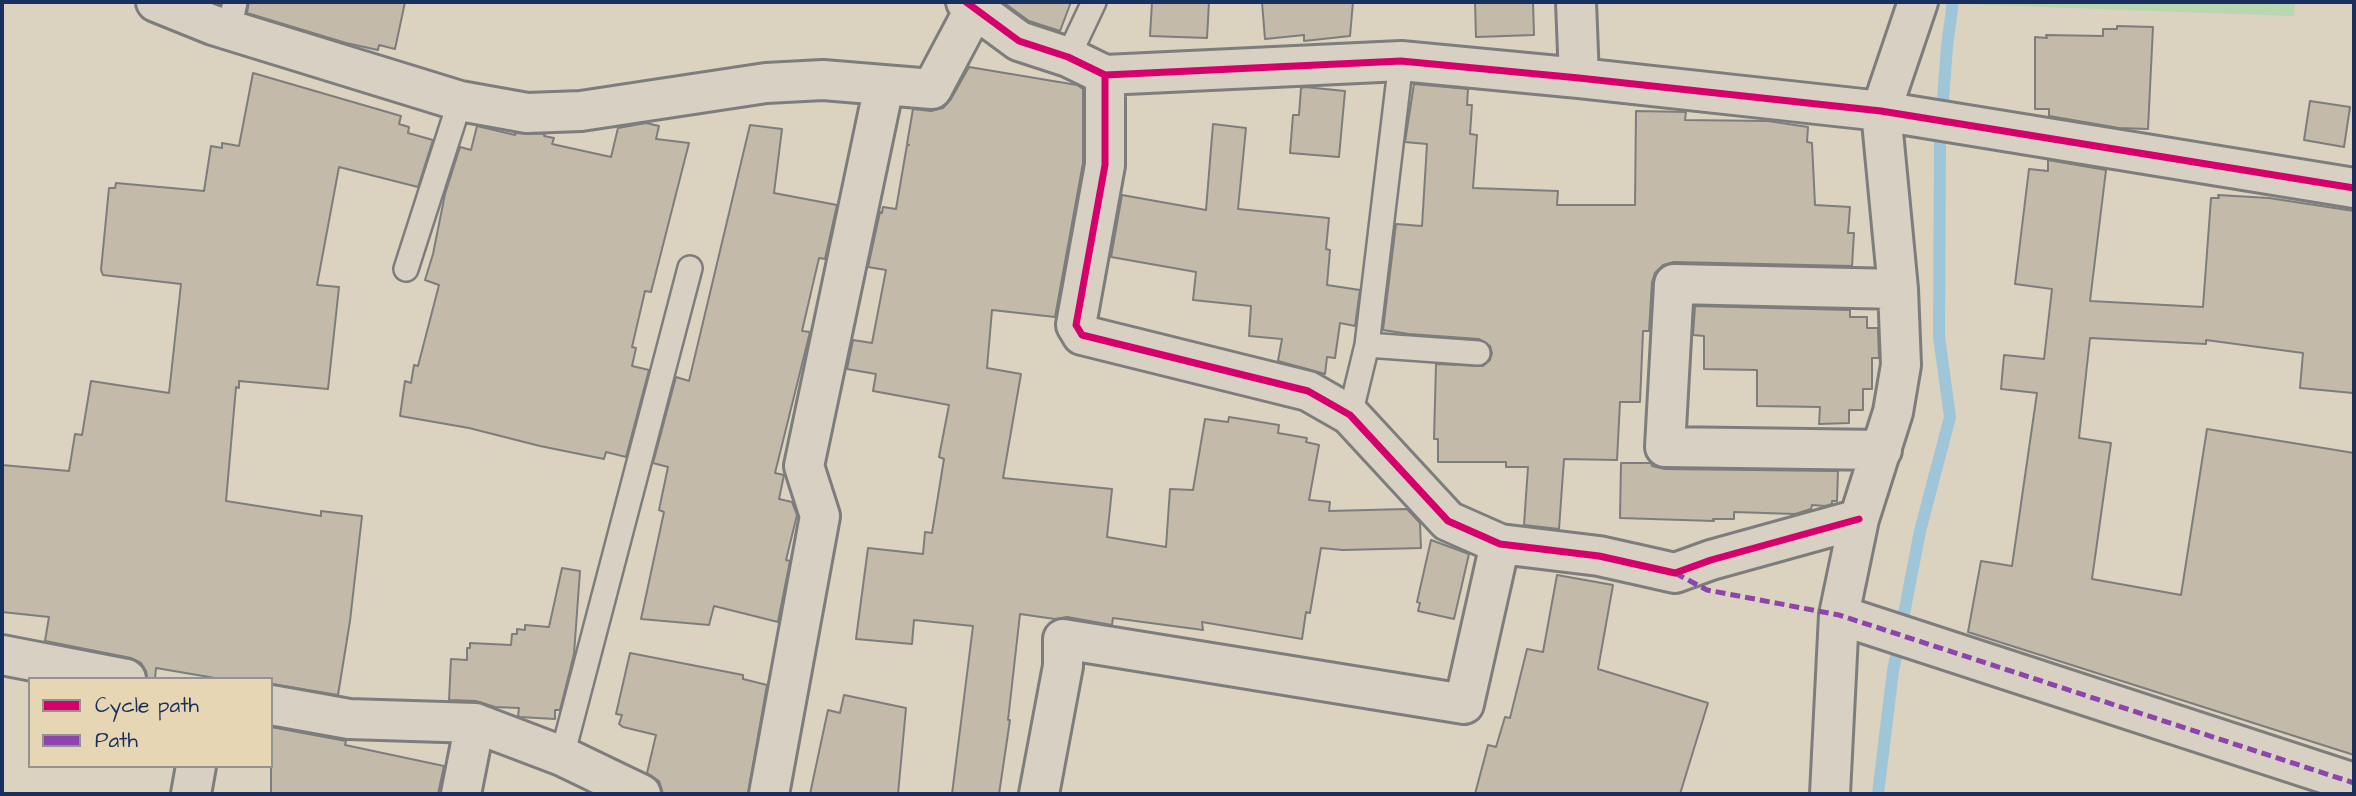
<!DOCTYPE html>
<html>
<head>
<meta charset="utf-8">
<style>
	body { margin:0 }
	#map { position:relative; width:2356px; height:796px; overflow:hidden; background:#dbd2bf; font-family:"Architects Daughter",sans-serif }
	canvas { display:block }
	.frame { position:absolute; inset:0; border:4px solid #1b2f5e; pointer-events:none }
	.legend { position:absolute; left:28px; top:677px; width:245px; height:91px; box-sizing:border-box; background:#e7d6b3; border:2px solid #959391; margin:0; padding:9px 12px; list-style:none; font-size:21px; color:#1b2f5e }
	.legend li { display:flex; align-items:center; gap:14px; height:35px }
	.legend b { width:35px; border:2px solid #959391 }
</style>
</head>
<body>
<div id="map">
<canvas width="2356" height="796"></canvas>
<div class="frame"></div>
<ul class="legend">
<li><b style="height:9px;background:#d6006c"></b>Cycle path</li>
<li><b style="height:9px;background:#8e44ad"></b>Path</li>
</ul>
</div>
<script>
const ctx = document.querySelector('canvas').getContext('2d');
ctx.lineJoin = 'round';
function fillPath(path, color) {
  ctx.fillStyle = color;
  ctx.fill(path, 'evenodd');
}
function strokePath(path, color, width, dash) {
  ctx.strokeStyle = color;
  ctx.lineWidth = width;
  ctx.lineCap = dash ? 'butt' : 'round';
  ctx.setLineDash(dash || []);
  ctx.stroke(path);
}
fillPath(new Path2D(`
	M 1962,2 L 2295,2 L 2294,16 L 1961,4 Z`), '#b8d6b0');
strokePath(new Path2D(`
	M 1878,794 L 1893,671 L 1920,531 L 1950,417 L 1939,337 L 1940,142 L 1947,46 L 1953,2`), '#9fc5d9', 12);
const building = new Path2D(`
	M 249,2 L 405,2 L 395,49 L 379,45 L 378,50 L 346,43 L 247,13 Z
	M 1003,2 L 1071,2 L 1060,31 L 1029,21 Z
	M 1152,2 L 1209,2 L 1207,38 L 1150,36 Z
	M 1262,2 L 1353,2 L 1350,36 L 1304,41 L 1304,35 L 1265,39 Z
	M 1475,2 L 1533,2 L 1534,35 L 1476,37 Z
	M 2117,26 L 2153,27 L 2148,129 L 2119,128 L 2049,116 L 2049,109 L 2035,109 L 2035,37 L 2047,38 L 2046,35 L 2103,36 L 2103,29 L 2117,29 Z
	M 969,67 L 1077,85 L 1083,89 L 1083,163 L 1055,317 L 992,310 L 987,368 L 1021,374 L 1003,478 L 1112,489 L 1107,537 L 1166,547 L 1170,489 L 1193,490 L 1205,419 L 1228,422 L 1229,417 L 1279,425 L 1278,433 L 1307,438 L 1306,442 L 1319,445 L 1309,500 L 1330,502 L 1329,511 L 1407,509 L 1420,523 L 1421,548 L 1343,550 L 1321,548 L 1310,613 L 1306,612 L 1302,639 L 1202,622 L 1203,630 L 1113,618 L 1112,625 L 1067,617 L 1055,619 L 1020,614 L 1008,720 L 1010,720 L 999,794 L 952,794 L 973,626 L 914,620 L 912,644 L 856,639 L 868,548 L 923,554 L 925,532 L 932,533 L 944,459 L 939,457 L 949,405 L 873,391 L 876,374 L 847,369 L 853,340 L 872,343 L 886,270 L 868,267 L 880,212 L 882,213 L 883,207 L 896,209 L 907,145 L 909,145 L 907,144 L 913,109 L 931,111 L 943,108 L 951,99 Z
	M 253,73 L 401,116 L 399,124 L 409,127 L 408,133 L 433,140 L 418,187 L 339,167 L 317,285 L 339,287 L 328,389 L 239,381 L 239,388 L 236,387 L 226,501 L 321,516 L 321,511 L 362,516 L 350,621 L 338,695 L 271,684 L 271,679 L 221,679 L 156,668 L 155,679 L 147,679 L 146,671 L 141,663 L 131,658 L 45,641 L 49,617 L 2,612 L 2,465 L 69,471 L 75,434 L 82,435 L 91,381 L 169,393 L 181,284 L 103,275 L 101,270 L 109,188 L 115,188 L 116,183 L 204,191 L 211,146 L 222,148 L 222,143 L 239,146 Z
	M 1414,84 L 1468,89 L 1467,105 L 1472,105 L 1470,134 L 1477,135 L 1473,188 L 1558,191 L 1557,205 L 1635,205 L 1636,111 L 1686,112 L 1685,120 L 1768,121 L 1808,127 L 1807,142 L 1812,143 L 1815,205 L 1850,207 L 1848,233 L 1854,233 L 1852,266 L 1674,262 L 1663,265 L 1655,273 L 1652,282 L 1649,331 L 1643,331 L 1640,402 L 1620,402 L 1617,460 L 1564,459 L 1559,529 L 1524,525 L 1528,467 L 1506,467 L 1506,462 L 1438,462 L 1438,439 L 1434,439 L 1436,364 L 1483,366 L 1490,360 L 1492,353 L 1490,346 L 1479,339 L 1409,334 L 1383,330 L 1396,224 L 1422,226 L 1427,144 L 1405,142 Z
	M 1305,87 L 1345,91 L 1339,157 L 1290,153 L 1293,115 L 1299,115 L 1301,88 Z
	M 2310,101 L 2350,107 L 2344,147 L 2304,140 Z
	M 646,123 L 659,126 L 656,139 L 689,143 L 651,292 L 645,291 L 632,347 L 636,348 L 632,366 L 649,370 L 626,457 L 606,452 L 604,459 L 540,446 L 469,428 L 400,416 L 405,381 L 411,383 L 414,365 L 418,366 L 439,285 L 425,280 L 433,254 L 445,194 L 460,147 L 471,150 L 477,126 L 515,135 L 515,133 L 545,134 L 544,136 L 554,138 L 552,144 L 611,157 L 618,128 Z
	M 1213,124 L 1246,128 L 1238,209 L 1329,218 L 1326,249 L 1330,250 L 1327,285 L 1360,290 L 1355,326 L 1340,323 L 1335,358 L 1327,357 L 1325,374 L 1278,361 L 1282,339 L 1249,336 L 1251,306 L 1193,300 L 1196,272 L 1111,257 L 1122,195 L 1206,210 Z
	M 750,125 L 782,129 L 774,193 L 837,205 L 825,259 L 819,258 L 802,331 L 810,332 L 775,473 L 784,475 L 779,499 L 792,502 L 797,515 L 786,560 L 790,561 L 778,622 L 714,606 L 709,625 L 641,619 L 664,512 L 659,510 L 668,467 L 653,463 L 676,377 L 689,381 Z
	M 2048,160 L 2106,170 L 2090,301 L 2203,307 L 2211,198 L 2219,198 L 2218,195 L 2269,198 L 2354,211 L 2353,393 L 2300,388 L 2303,353 L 2206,340 L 2206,344 L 2090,338 L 2079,438 L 2111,443 L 2092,579 L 2181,595 L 2207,429 L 2354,453 L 2354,755 L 1968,632 L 1981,561 L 2012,566 L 2037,393 L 2001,389 L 2004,355 L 2044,359 L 2052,289 L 2015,284 L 2029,169 L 2048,171 Z
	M 1695,306 L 1850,310 L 1850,317 L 1867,317 L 1867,328 L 1878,328 L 1879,358 L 1872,358 L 1872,389 L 1863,389 L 1863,410 L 1849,410 L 1849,423 L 1819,424 L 1820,407 L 1757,406 L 1757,370 L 1704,369 L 1704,336 L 1693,335 Z
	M 1621,463 L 1651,463 L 1652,466 L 1665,469 L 1838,471 L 1837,501 L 1832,501 L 1832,504 L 1825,506 L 1812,505 L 1811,509 L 1795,514 L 1734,512 L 1734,519 L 1713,519 L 1714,521 L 1620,518 Z
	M 1431,540 L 1469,554 L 1454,619 L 1418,611 L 1420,603 L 1417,602 Z
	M 562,568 L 580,571 L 574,654 L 560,710 L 555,710 L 555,719 L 520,717 L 518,716 L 519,708 L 495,707 L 476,701 L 449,700 L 451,659 L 467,660 L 467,648 L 470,648 L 470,643 L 511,645 L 512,634 L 517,634 L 517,629 L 525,630 L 525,625 L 549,627 Z
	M 1557,575 L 1613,585 L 1598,669 L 1708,703 L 1680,794 L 1475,794 L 1488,745 L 1496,747 L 1505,717 L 1510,718 L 1527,649 L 1543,652 Z
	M 630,653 L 743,675 L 743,679 L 767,685 L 748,794 L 663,794 L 659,781 L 647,773 L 656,735 L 623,727 L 619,724 L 622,715 L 616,714 Z
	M 844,695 L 906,708 L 898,794 L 810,794 L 828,710 L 840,713 Z
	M 271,727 L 346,741 L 345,745 L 444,766 L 438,794 L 271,794 Z`);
fillPath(building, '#c3baa9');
strokePath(building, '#7e7d7e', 2);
const lane = new Path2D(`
	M 229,30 L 235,2
	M 1068,57 L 1094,2
	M 406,269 L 460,101
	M 1367,345 L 1478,353
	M 1350,415 L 1367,345 L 1401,61
	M 562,756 L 690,268`);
const street = new Path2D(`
	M 156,2 L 213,25 L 460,101 L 527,113 L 581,111 L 766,83 L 823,80 L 932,89 L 975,8
	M 966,2 L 1019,41 L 1068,57 L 1105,75 L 1401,61 L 1579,78 L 1881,111 L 2354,188
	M 1576,2 L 1579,78
	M 1105,75 L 1105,165 L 1076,325 L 1082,335 L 1308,391 L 1350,415 L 1448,521 L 1500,544 L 1599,556 L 1675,573 L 1711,560 L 1859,519
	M 1882,450 L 1665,447 L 1674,284 L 1898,289
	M 1839,615 L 2354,783
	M 2,655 L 126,679
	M 271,705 L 349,719 L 475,723 L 562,756 L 641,794
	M 191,794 L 196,766
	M 461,794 L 475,723
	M 769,794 L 820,516 L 804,466 L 884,86
	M 1039,794 L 1063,666 L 1063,639 L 1464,704 L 1500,544
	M 1830,794 L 1839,615 L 1859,519 L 1893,412 L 1901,365 L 1898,289 L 1881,111 L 1918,2`);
strokePath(lane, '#7e7d7e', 28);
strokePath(street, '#7e7d7e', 44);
strokePath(lane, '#d7d0c3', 23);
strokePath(street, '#d7d0c3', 38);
strokePath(new Path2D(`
	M 1675,573 L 1707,590 L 1839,615 L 2354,783`), '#8e44ad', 5, [10, 5]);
strokePath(new Path2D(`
	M 966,2 L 1019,41 L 1068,57 L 1105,75 L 1401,61 L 1579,78 L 1881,111 L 2354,188
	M 1105,75 L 1105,165 L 1076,325 L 1082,335 L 1308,391 L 1350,415 L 1448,521 L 1500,544 L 1599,556 L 1675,573 L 1711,560 L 1859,519`), '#d6006c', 7);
</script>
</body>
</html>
